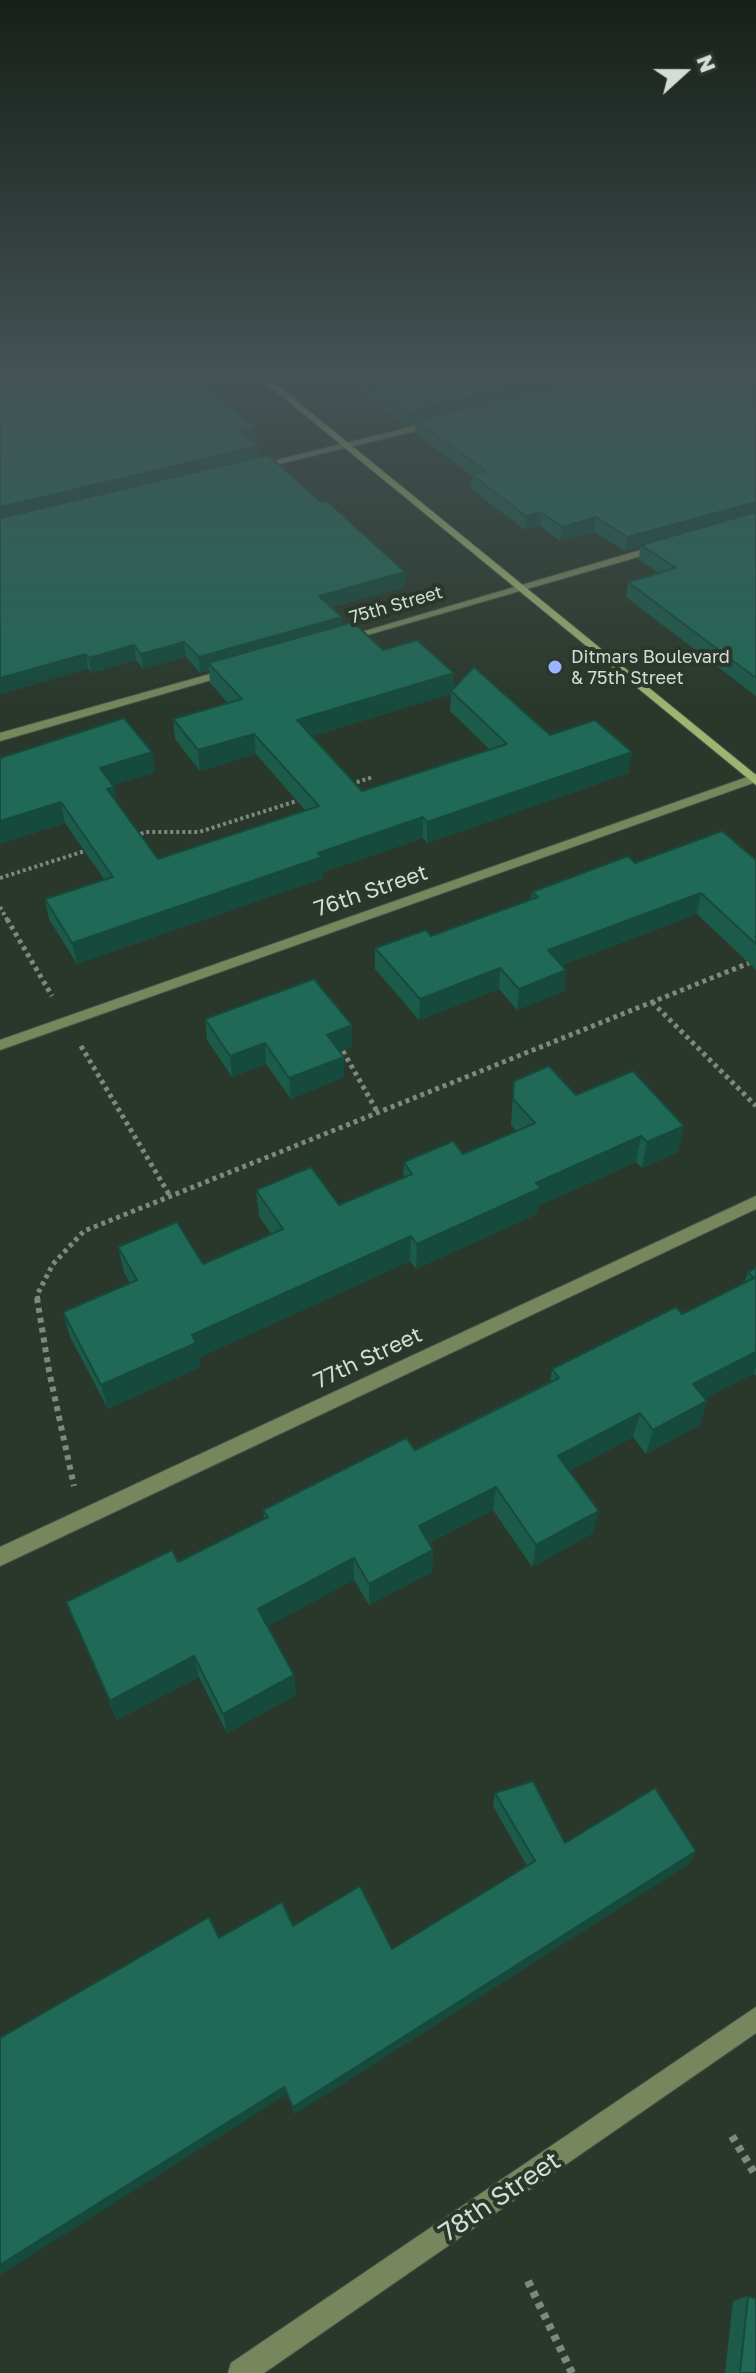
<!DOCTYPE html>
<html>
<head>
<meta charset="utf-8">
<style>
	body { margin:0 }
	#map { position:relative; width:756px; height:2373px; overflow:hidden; background:#2a382b; font-family:"Golos Text",sans-serif }
	canvas { display:block }
	.north { position:absolute; left:644px; top:32px; width:80px; height:80px; -webkit-text-stroke:6px #2a382b; paint-order:stroke; rotate:69deg; font-size:22px; font-weight:700; line-height:32px; text-align:center; color:#d4ddd5 }
	.north::after { content:''; display:block; margin:auto; width:28px; height:36px; background:#d4ddd5; clip-path:polygon(50% 0,100% 100%,50% 72%,0 100%) }
</style>
</head>
<body>
<div id="map">
<canvas width="756" height="2373"></canvas>
<div class="north">N</div>
</div>
<script>
const ctx = document.querySelector('canvas').getContext('2d');
ctx.lineJoin = 'round';
function strokePath(path, color, width, dash) {
  ctx.strokeStyle = color;
  ctx.lineWidth = width;
  ctx.lineCap = dash ? 'butt' : 'round';
  ctx.setLineDash(dash || []);
  ctx.stroke(path);
}
function fillPath(path, color) {
  ctx.fillStyle = color;
  ctx.fill(path, 'evenodd');
}
function drawText(font, color, halo, rows, align = 'center') {
  ctx.font = font + ' "Golos Text",sans-serif';
  ctx.lineWidth = 8;
  ctx.setLineDash([]);
  ctx.textBaseline = 'middle';
  ctx.strokeStyle = halo;
  ctx.fillStyle = color;
  for (const [text, x, y, turn = 0] of rows) {
    ctx.save();
    ctx.translate(x, y);
    ctx.rotate((+turn || 0) * Math.PI / 180);
    ctx.textAlign = isNaN(turn) ? turn : align;
    if (halo) ctx.strokeText(text, 0, 0);
    ctx.fillText(text, 0, 0);
    ctx.restore();
  }
}
const street = new Path2D(`
	M 434,421 L 438,424 L 437,426 L 254,470 L 249,467 Z
	M 658,545 L 663,548 L 662,550 L 350,640 L 341,638 Z
	M 228,669 L 234,672 L 232,674 L 0,741 L 0,733 Z
	M 756,774 L 756,782 L 0,1050 L 0,1040 Z
	M 756,1196 L 756,1209 L 0,1566 L 0,1547 Z
	M 756,2007 L 756,2033 L 264,2373 L 228,2373 L 231,2363 Z`);
const secondary = new Path2D(`
	M 262,380 L 271,380 L 756,775 L 756,785 Z`);
strokePath(street, '#49564a', 2);
strokePath(secondary, '#49564a', 2);
strokePath(new Path2D(`
	M 351,784 L 373,777
	M 135,836 L 146,832 L 199,832 L 303,799
	M 0,878 L 91,849
	M 0,907 L 8,921`), '#7d897e', 4, [3, 3]);
strokePath(new Path2D(`
	M 7,919 L 52,996
	M 652,1002 L 756,1106
	M 339,1044 L 378,1113
	M 81,1046 L 170,1196
	M 38,1300 L 37,1295 L 53,1264 L 84,1231 L 749,963`), '#7d897e', 5, [4, 4]);
strokePath(new Path2D(`
	M 37,1298 L 49,1371 L 74,1486`), '#7d897e', 6, [5, 5]);
strokePath(new Path2D(`
	M 732,2136 L 756,2176
	M 528,2281 L 572,2373`), '#7d897e', 8, [6, 6]);
fillPath(street, '#78865d');
fillPath(secondary, '#9eb471');
fillPath(new Path2D(`
	M 0,380 L 256,427 L 257,441 L 254,442 L 259,446 L 259,457 L 405,587 L 332,607 L 343,625 L 383,650 L 454,673 L 454,688 L 629,773 L 427,843 L 423,838 L 323,872 L 323,878 L 77,964 L 49,919 L 45,899 L 104,879 L 65,823 L 0,844 L 0,758 L 155,772 L 113,785 L 117,803 L 158,859 L 305,810 L 256,754 L 200,771 L 175,739 L 173,719 L 228,703 L 210,683 L 209,670 L 200,673 L 186,657 L 143,669 L 136,660 L 91,673 L 88,669 L 0,694 ZM 451,694 L 450,711 L 490,750 L 362,791 L 312,736 Z
	M 346,380 L 756,380 L 756,696 L 626,597 L 628,582 L 659,573 L 639,560 L 640,547 L 625,551 L 594,532 L 560,541 L 540,526 L 525,530 L 471,489 L 472,476 L 415,433 L 416,423 L 405,426 Z
	M 756,860 L 756,970 L 697,914 L 562,965 L 566,970 L 564,991 L 517,1010 L 499,989 L 419,1020 L 375,969 L 375,948 L 431,936 L 531,900 L 532,892 L 635,863 Z
	M 205,1019 L 352,1046 L 339,1051 L 344,1057 L 344,1077 L 291,1099 L 266,1064 L 232,1077 L 207,1040 Z
	M 514,1081 L 576,1095 L 678,1152 L 642,1168 L 636,1162 L 538,1206 L 537,1214 L 416,1269 L 410,1261 L 198,1358 L 200,1367 L 108,1409 L 70,1337 L 63,1312 L 130,1283 L 124,1272 L 118,1247 L 203,1264 L 271,1234 L 259,1216 L 256,1190 L 339,1205 L 403,1178 L 404,1162 L 463,1154 L 516,1131 L 511,1125 Z
	M 756,1268 L 756,1376 L 754,1373 L 705,1398 L 700,1425 L 646,1454 L 633,1437 L 569,1471 L 593,1533 L 532,1567 L 493,1510 L 429,1543 L 433,1550 L 432,1572 L 369,1605 L 354,1580 L 267,1626 L 294,1675 L 296,1695 L 227,1733 L 199,1677 L 117,1720 L 66,1602 L 178,1562 L 264,1519 L 263,1510 L 415,1450 L 550,1383 L 552,1369 L 682,1314 L 744,1283 L 748,1272 Z
	M 495,1793 L 565,1843 L 696,1851 L 689,1864 L 295,2114 L 219,1938 L 293,1926 L 392,1949 L 527,1866 L 493,1806 Z
	M 748,2296 L 756,2373 L 725,2373 L 733,2301 Z`), '#1c5a4a');
fillPath(new Path2D(`
	M 542,380 L 598,380 L 416,420 L 416,423 L 405,426 L 405,412 Z
	M 256,427 L 257,441 L 243,445 L 242,431 Z
	M 259,446 L 259,460 L 0,522 L 0,507 Z
	M 756,502 L 756,515 L 641,545 L 640,547 L 625,551 L 627,537 Z
	M 541,512 L 540,526 L 525,530 L 526,516 Z
	M 596,517 L 594,532 L 560,541 L 562,527 Z
	M 405,572 L 405,587 L 320,610 L 319,596 Z
	M 342,617 L 343,632 L 208,663 L 209,670 L 200,673 L 199,657 Z
	M 184,642 L 186,657 L 143,669 L 141,654 Z
	M 134,645 L 136,660 L 91,673 L 89,658 Z
	M 86,654 L 88,669 L 0,694 L 0,678 Z
	M 454,673 L 454,693 L 451,691 L 451,694 L 298,740 L 297,720 Z
	M 254,734 L 256,754 L 200,771 L 198,750 Z
	M 152,752 L 155,772 L 103,789 L 100,768 Z
	M 632,752 L 629,773 L 427,843 L 427,822 Z
	M 114,787 L 118,807 L 107,789 Z
	M 61,802 L 65,823 L 0,844 L 0,821 Z
	M 423,817 L 423,838 L 323,872 L 323,878 L 77,964 L 72,943 L 318,853 Z
	M 701,893 L 697,914 L 545,971 L 548,950 Z
	M 500,968 L 499,989 L 419,1020 L 420,999 Z
	M 566,970 L 564,991 L 517,1010 L 519,989 Z
	M 352,1025 L 352,1046 L 328,1055 L 327,1035 Z
	M 265,1043 L 266,1064 L 232,1077 L 230,1056 Z
	M 344,1057 L 344,1077 L 291,1099 L 289,1078 Z
	M 684,1126 L 678,1152 L 642,1168 L 647,1142 Z
	M 641,1136 L 636,1162 L 538,1206 L 537,1214 L 416,1269 L 417,1244 L 536,1183 Z
	M 411,1236 L 410,1261 L 198,1358 L 200,1367 L 108,1409 L 101,1385 L 192,1335 Z
	M 756,1352 L 756,1367 L 754,1373 L 685,1409 L 693,1384 Z
	M 707,1401 L 700,1425 L 646,1454 L 653,1430 Z
	M 640,1413 L 633,1437 L 554,1479 L 558,1456 Z
	M 496,1487 L 493,1510 L 418,1548 L 419,1526 Z
	M 599,1511 L 593,1533 L 532,1567 L 536,1545 Z
	M 433,1550 L 432,1572 L 369,1605 L 369,1584 Z
	M 354,1558 L 354,1580 L 261,1630 L 258,1609 Z
	M 194,1656 L 199,1677 L 117,1720 L 110,1701 Z
	M 294,1675 L 296,1695 L 227,1733 L 223,1714 Z
	M 696,1851 L 689,1864 L 295,2114 L 293,2107 Z
	M 284,2087 L 286,2095 L 0,2275 L 0,2265 Z`), '#164a3c');
const building = new Path2D(`
	M 0,380 L 200,380 L 256,427 L 242,431 L 259,446 L 0,507 Z
	M 364,380 L 542,380 L 405,412 Z
	M 583,380 L 756,380 L 756,502 L 627,537 L 596,517 L 562,527 L 541,512 L 526,516 L 472,475 L 485,471 L 416,420 Z
	M 268,455 L 321,502 L 327,501 L 405,572 L 319,596 L 342,617 L 199,657 L 184,642 L 141,654 L 134,645 L 89,658 L 86,654 L 0,678 L 0,518 Z
	M 756,512 L 756,678 L 628,582 L 676,568 L 641,545 Z
	M 353,622 L 383,650 L 417,640 L 454,673 L 297,720 L 362,791 L 507,744 L 451,691 L 474,667 L 550,735 L 595,720 L 632,752 L 427,822 L 423,817 L 318,853 L 322,857 L 72,943 L 45,899 L 113,877 L 61,802 L 0,821 L 0,758 L 124,718 L 152,752 L 100,768 L 114,787 L 107,789 L 158,859 L 319,806 L 254,734 L 198,750 L 173,719 L 242,699 L 208,663 Z
	M 722,831 L 756,860 L 756,944 L 701,893 L 548,950 L 566,970 L 519,989 L 500,968 L 420,999 L 375,948 L 426,930 L 431,936 L 538,897 L 532,892 L 628,856 L 635,863 Z
	M 314,979 L 352,1025 L 327,1035 L 344,1057 L 289,1078 L 265,1043 L 230,1056 L 205,1019 Z
	M 549,1066 L 576,1095 L 633,1071 L 684,1126 L 647,1142 L 641,1136 L 536,1183 L 541,1188 L 417,1244 L 411,1236 L 192,1335 L 196,1343 L 101,1385 L 63,1312 L 137,1280 L 118,1247 L 177,1222 L 203,1264 L 283,1229 L 256,1190 L 311,1167 L 339,1205 L 412,1174 L 404,1162 L 453,1141 L 463,1154 L 535,1123 L 513,1099 L 514,1081 Z
	M 756,1268 L 756,1352 L 693,1384 L 707,1401 L 653,1430 L 640,1413 L 558,1456 L 599,1511 L 536,1545 L 496,1487 L 419,1526 L 433,1550 L 369,1584 L 354,1558 L 258,1609 L 294,1675 L 223,1714 L 194,1656 L 110,1701 L 66,1602 L 172,1550 L 178,1562 L 268,1517 L 263,1510 L 406,1438 L 415,1450 L 559,1378 L 552,1369 L 676,1307 L 682,1314 L 754,1278 L 748,1272 Z
	M 533,1781 L 565,1843 L 655,1788 L 696,1851 L 293,2107 L 284,2087 L 0,2265 L 0,2038 L 209,1917 L 219,1938 L 282,1902 L 293,1926 L 360,1886 L 392,1949 L 535,1861 L 495,1793 Z
	M 748,2296 L 756,2299 L 756,2373 L 740,2373 Z`);
fillPath(building, '#206956');
strokePath(building, '#164a3c', 2);
const sky = ctx.createLinearGradient(0, 0, 0, 712);
sky.addColorStop(0, '#171f18');
sky.addColorStop(0.53, '#445355');
sky.addColorStop(1, '#44535500');
ctx.fillStyle = sky;
ctx.fillRect(0, 0, 756, 712);
for (const [x, y, r, color] of [
	[555,667,8,"#9cb4fd"]
]) {
  const dot = new Path2D();
  dot.arc(x, y, r, 0, 2 * Math.PI);
  ctx.fillStyle = color;
  ctx.fill(dot);
  strokePath(dot, '#2a382b', 3);
}
drawText('18px', '#d4ddd5', '#2a382b', [
	["75th Street",396,605,-16]
]);
drawText('18px', '#d4ddd5', '#2a382b', [
	["Ditmars Boulevard",571,657],
	["& 75th Street",571,678]
], 'left');
drawText('22px', '#d4ddd5', '#2a382b', [
	["76th Street",371,891,-19],
	["77th Street",368,1358,-25]
]);
drawText('26px', '#d4ddd5', '#2a382b', [
	["78th Street",500,2197,-34]
]);
</script>
</body>
</html>
